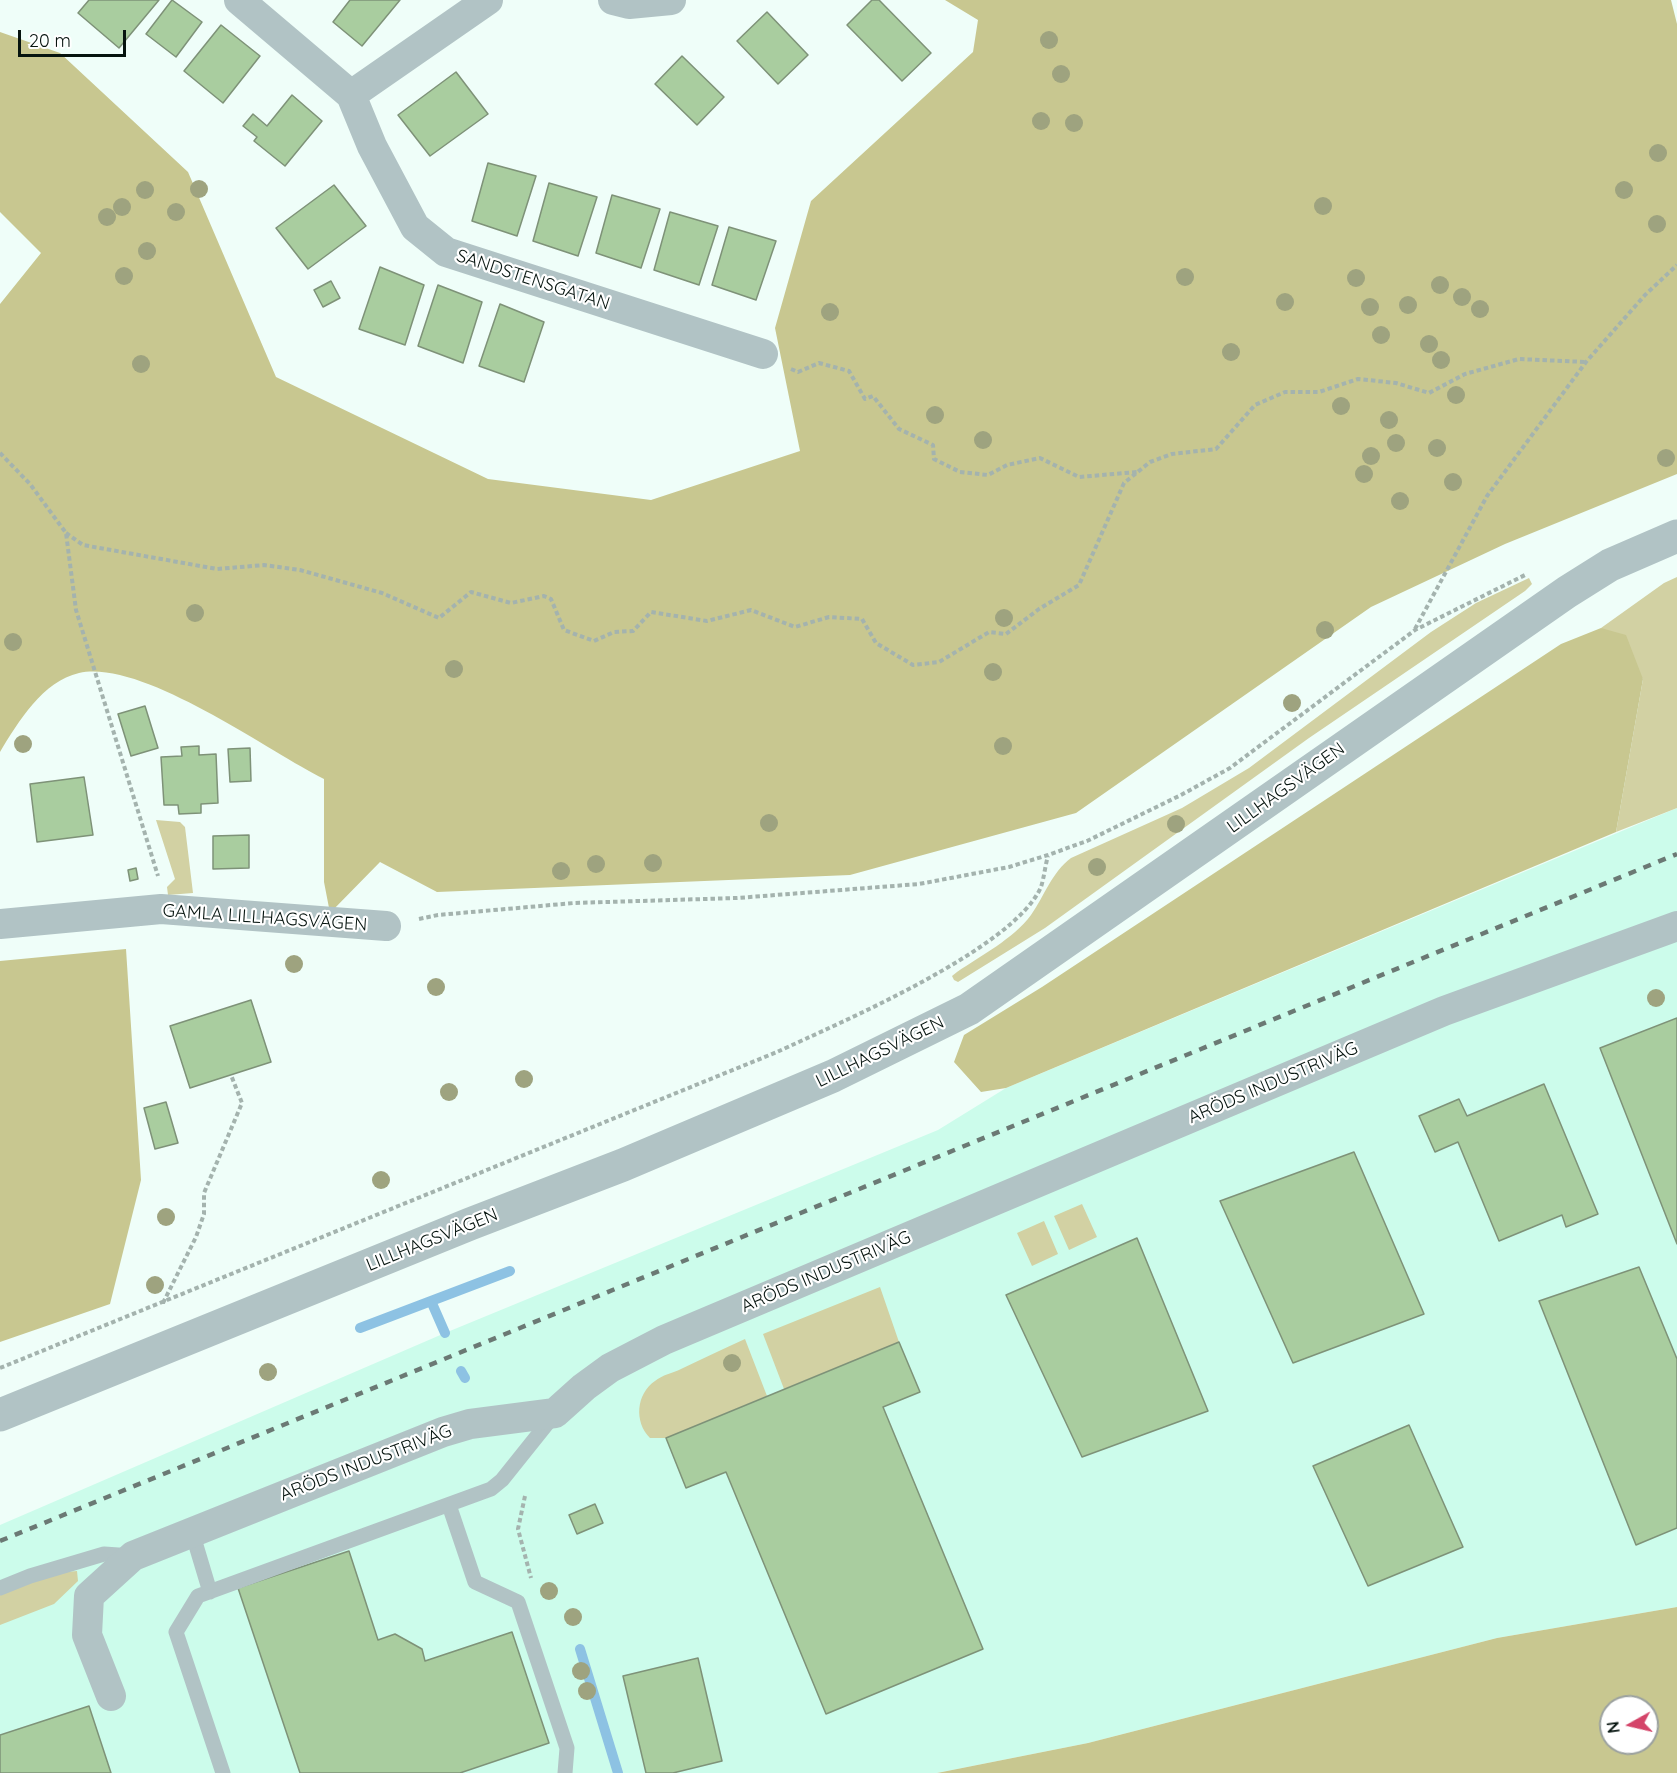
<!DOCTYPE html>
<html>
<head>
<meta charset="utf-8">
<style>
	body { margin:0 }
	#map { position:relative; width:1677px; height:1773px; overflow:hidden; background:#effef9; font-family:Quicksand,sans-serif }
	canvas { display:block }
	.north { position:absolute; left:1599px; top:1695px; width:60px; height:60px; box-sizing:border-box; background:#fff; border:2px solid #9ba19f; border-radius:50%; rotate:262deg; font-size:16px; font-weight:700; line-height:24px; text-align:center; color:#06140f }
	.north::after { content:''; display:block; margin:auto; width:21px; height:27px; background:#d44469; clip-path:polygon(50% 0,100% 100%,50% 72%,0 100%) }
	.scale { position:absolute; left:18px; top:30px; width:108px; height:27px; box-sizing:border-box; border:3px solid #06140f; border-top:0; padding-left:8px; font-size:18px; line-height:21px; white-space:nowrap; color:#06140f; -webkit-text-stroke:4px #fff; paint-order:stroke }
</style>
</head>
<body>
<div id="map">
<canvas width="1677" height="1773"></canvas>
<div class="north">N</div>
<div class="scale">20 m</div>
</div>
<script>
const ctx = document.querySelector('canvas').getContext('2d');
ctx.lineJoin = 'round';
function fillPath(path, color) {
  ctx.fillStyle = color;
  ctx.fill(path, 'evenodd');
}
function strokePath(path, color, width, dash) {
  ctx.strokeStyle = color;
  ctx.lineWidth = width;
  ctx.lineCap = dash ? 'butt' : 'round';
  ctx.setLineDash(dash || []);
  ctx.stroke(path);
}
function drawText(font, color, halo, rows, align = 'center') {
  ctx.font = font + ' Quicksand,sans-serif';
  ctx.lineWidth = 4.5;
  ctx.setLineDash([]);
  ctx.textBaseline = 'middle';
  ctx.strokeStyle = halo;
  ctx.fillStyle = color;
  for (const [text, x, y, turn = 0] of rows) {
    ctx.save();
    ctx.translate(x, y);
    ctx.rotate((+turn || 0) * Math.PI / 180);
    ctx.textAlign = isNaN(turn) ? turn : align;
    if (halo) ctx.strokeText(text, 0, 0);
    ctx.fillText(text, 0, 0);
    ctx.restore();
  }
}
fillPath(new Path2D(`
	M 1677,808 L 1677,1607 L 1497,1638 L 1088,1743 L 937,1773 L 0,1773 L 0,1525 L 445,1333 L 938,1130 L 1006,1088 Z`), '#ccfceb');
fillPath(new Path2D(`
	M 1677,577 L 1677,808 L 1616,832 L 1643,679 L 1601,628 L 1664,583 Z
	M 1529,578 L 1532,584 L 1525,591 L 1309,738 L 1045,928 L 958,982 L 954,980 L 952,976 L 957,972 C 982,955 1013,939 1031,915 C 1045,895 1052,872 1071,858 L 1182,808 L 1249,768 L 1431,632 L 1476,603 Z
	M 156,820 L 180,822 L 185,827 L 193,893 L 168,895 L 167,887 L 175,879 Z
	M 1082,1204 L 1097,1237 L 1069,1250 L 1054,1216 Z
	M 1044,1221 L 1058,1254 L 1032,1266 L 1017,1233 Z
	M 880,1287 L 899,1342 L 784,1389 L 763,1334 Z
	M 745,1339 L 767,1396 L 666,1438 L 650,1438 C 634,1422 636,1394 655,1381 C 662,1375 673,1373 681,1369 C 702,1359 723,1349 745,1339 Z
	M 77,1571 L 78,1581 L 54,1604 L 0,1625 L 0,1595 L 55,1573 Z`), '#d2d1a3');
fillPath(new Path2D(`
	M 945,0 L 1671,0 L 1677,24 L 1677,474 L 1505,544 L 1371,607 L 1076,813 L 850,875 L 437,892 L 380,862 L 330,913 L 324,882 L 324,779 C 266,750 142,659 79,673 C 43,681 18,722 0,752 L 0,304 L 41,253 L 0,212 L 0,32 L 60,53 L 188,172 L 276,377 L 488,479 L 651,500 L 800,451 L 775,328 L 811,201 L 973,52 L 978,20 Z
	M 1601,628 L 1626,635 L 1643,679 L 1616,832 L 1006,1088 L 981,1092 L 954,1062 L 964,1035 L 1042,987 L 1561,644 Z
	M 126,949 L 141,1180 L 110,1304 L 0,1342 L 0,961 Z
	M 1677,1607 L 1677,1773 L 937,1773 L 1088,1743 L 1497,1638 ZM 1611,1707 L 1647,1707 L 1647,1743 L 1611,1743 Z`), '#c8c790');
strokePath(new Path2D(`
	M 431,1301 L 445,1333
	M 360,1328 L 510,1271
	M 461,1371 L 465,1378
	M 580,1649 L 618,1773`), '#8dc2e3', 10);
const building = new Path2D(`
	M 89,0 L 159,0 L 119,48 L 78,13 Z
	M 172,0 L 202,22 L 176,57 L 146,34 Z
	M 350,0 L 400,0 L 362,46 L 333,22 Z
	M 872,0 L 879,0 L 931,53 L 902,81 L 847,25 Z
	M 767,12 L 808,55 L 778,84 L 737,41 Z
	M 221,25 L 260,56 L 223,103 L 184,71 Z
	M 682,56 L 724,97 L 697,125 L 655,84 Z
	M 456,72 L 488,114 L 430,156 L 398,115 Z
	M 292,95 L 322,121 L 285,166 L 254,141 L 257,137 L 243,126 L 253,114 L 267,126 Z
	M 488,163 L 536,176 L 517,236 L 472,221 Z
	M 549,183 L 597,197 L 578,256 L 533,241 Z
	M 334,185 L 366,226 L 308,269 L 276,228 Z
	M 612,195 L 660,209 L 641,268 L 596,253 Z
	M 670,212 L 718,226 L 699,285 L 654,270 Z
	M 729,227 L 776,241 L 756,300 L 712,285 Z
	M 380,267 L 424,285 L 405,345 L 359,329 Z
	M 331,281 L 340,298 L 323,307 L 314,290 Z
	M 438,285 L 482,302 L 463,363 L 418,346 Z
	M 500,304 L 544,322 L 524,382 L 479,366 Z
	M 145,706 L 158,748 L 131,756 L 118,714 Z
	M 199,746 L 199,755 L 216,754 L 218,803 L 201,804 L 201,813 L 179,814 L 178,805 L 164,805 L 161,757 L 182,756 L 181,747 Z
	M 250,748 L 251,781 L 230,782 L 228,749 Z
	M 84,777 L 93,835 L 37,842 L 30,784 Z
	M 249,835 L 249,868 L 213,869 L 213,836 Z
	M 136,868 L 138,879 L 130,881 L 128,870 Z
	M 251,1000 L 271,1062 L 190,1088 L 170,1026 Z
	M 1677,1018 L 1677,1244 L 1600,1048 Z
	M 1544,1084 L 1598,1214 L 1566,1227 L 1562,1215 L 1499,1241 L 1458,1142 L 1435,1152 L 1419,1116 L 1459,1099 L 1467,1116 Z
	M 166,1102 L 178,1143 L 155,1149 L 144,1108 Z
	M 1354,1152 L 1424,1314 L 1293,1363 L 1220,1201 Z
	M 1137,1238 L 1208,1411 L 1082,1457 L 1006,1295 Z
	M 1639,1267 L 1677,1359 L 1677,1528 L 1636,1545 L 1539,1301 Z
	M 899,1342 L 920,1392 L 883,1407 L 983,1649 L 826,1714 L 726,1472 L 686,1488 L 666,1438 Z
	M 1409,1425 L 1463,1547 L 1368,1586 L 1313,1466 Z
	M 595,1504 L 603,1523 L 577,1534 L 569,1515 Z
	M 349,1551 L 378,1640 L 395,1634 L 422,1649 L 425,1661 L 512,1632 L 549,1743 L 460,1773 L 300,1773 L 238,1588 Z
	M 698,1658 L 722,1761 L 673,1773 L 646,1773 L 623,1676 Z
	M 89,1706 L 111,1773 L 0,1773 L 0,1735 Z`);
fillPath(building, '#a9cd9f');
strokePath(building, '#7e9278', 1.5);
strokePath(new Path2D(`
	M 791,369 L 798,372 L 819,363 L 849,371 L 865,399 L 873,396 L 899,429 L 933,445 L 934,459 L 960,472 L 988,475 L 1007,465 L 1040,458 L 1079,477 L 1137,472
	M 0,453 L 30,484 L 66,533 L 76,610 L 158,876
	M 66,533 L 83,545 L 217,569 L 264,565 L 300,570 L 382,593 L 439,618 L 471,592 L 511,603 L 544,596 L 551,599 L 564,630 L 594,641 L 614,632 L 633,631 L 651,612 L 707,621 L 751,610 L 795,627 L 829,617 L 862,619 L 876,643 L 913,665 L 939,662 L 989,632 L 1006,634 L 1039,609 L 1079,585 L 1124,483 L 1150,462 L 1172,454 L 1216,449 L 1255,405 L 1285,392 L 1319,392 L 1358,379 L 1396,383 L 1429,393 L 1465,374 L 1519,359 L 1586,362
	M 1415,629 L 1487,496 L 1586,362 L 1645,295 L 1677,265
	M 419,919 L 438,915 L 574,903 L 737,898 L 919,884 L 1009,867 L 1048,855 L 1087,841 L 1181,795 L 1230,768 L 1415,630 L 1527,574
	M 163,1303 L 196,1237 L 204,1214 L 204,1193 L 242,1103 L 231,1075
	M 0,1368 L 777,1052 C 839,1023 1014,949 1041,887 C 1044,878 1045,866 1048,856
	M 525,1496 L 518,1529 L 531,1578`), '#a4b3ae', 4, [4.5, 3]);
strokePath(new Path2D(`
	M 449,1505 L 475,1582 L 518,1602 L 567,1748 L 565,1773
	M 192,1532 L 210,1592
	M 0,1588 L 30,1576 L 104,1554 L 133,1556
	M 223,1773 L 176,1632 L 198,1596 L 491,1489 L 502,1480 L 554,1415`), '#b1c3c5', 15);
strokePath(new Path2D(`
	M 239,0 L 351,95 L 372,146 L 415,227 L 446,252 L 763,354
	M 613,0 L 629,4 L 671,0
	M 351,95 L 488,0
	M 0,924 L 161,909 L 386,926
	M 111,1696 L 87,1635 L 89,1596 L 133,1556 L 443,1432 L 470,1424 L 555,1413 L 584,1387 L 610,1368 L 664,1340 L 1444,1011 L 1677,926`), '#b1c3c5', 30);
strokePath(new Path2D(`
	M 0,1415 L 470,1224 L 623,1165 L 833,1076 L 969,1009 L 1567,592 L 1610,565 L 1677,536`), '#b1c3c5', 33);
strokePath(new Path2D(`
	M 0,1541 L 1677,854`), '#6b7974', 4.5, [8, 8]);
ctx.fillStyle = '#9ea37f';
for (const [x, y] of [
	[1049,40],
	[1061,74],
	[1041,121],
	[1074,123],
	[1658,153],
	[199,189],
	[145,190],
	[1624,190],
	[1323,206],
	[122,207],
	[176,212],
	[107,217],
	[1657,224],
	[147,251],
	[124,276],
	[1185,277],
	[1356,278],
	[1440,285],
	[1462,297],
	[1285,302],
	[1408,305],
	[1370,307],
	[1480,309],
	[830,312],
	[1381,335],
	[1429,344],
	[1231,352],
	[1441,360],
	[141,364],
	[1456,395],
	[1341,406],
	[935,415],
	[1389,420],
	[983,440],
	[1396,443],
	[1437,448],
	[1371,456],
	[1666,458],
	[1364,474],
	[1453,482],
	[1400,501],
	[195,613],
	[1004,618],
	[1325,630],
	[13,642],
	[454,669],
	[993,672],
	[1292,703],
	[23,744],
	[1003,746],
	[769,823],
	[1176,824],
	[653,863],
	[596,864],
	[1097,867],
	[561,871],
	[294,964],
	[436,987],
	[1656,998],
	[524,1079],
	[449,1092],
	[381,1180],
	[166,1217],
	[155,1285],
	[732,1363],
	[268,1372],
	[549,1591],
	[573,1617],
	[581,1671],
	[587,1691]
]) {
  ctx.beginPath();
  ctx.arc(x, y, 9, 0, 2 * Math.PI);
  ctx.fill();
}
drawText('18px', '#06140f', '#fff', [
	["SANDSTENSGATAN",533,280,18],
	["LILLHAGSVÄGEN",1286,788,-36],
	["GAMLA LILLHAGSVÄGEN",265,918,4],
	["LILLHAGSVÄGEN",880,1052,-26],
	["ARÖDS INDUSTRIVÄG",1273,1083,-23],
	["LILLHAGSVÄGEN",432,1240,-22],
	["ARÖDS INDUSTRIVÄG",826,1272,-23],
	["ARÖDS INDUSTRIVÄG",366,1463,-21]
]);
</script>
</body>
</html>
